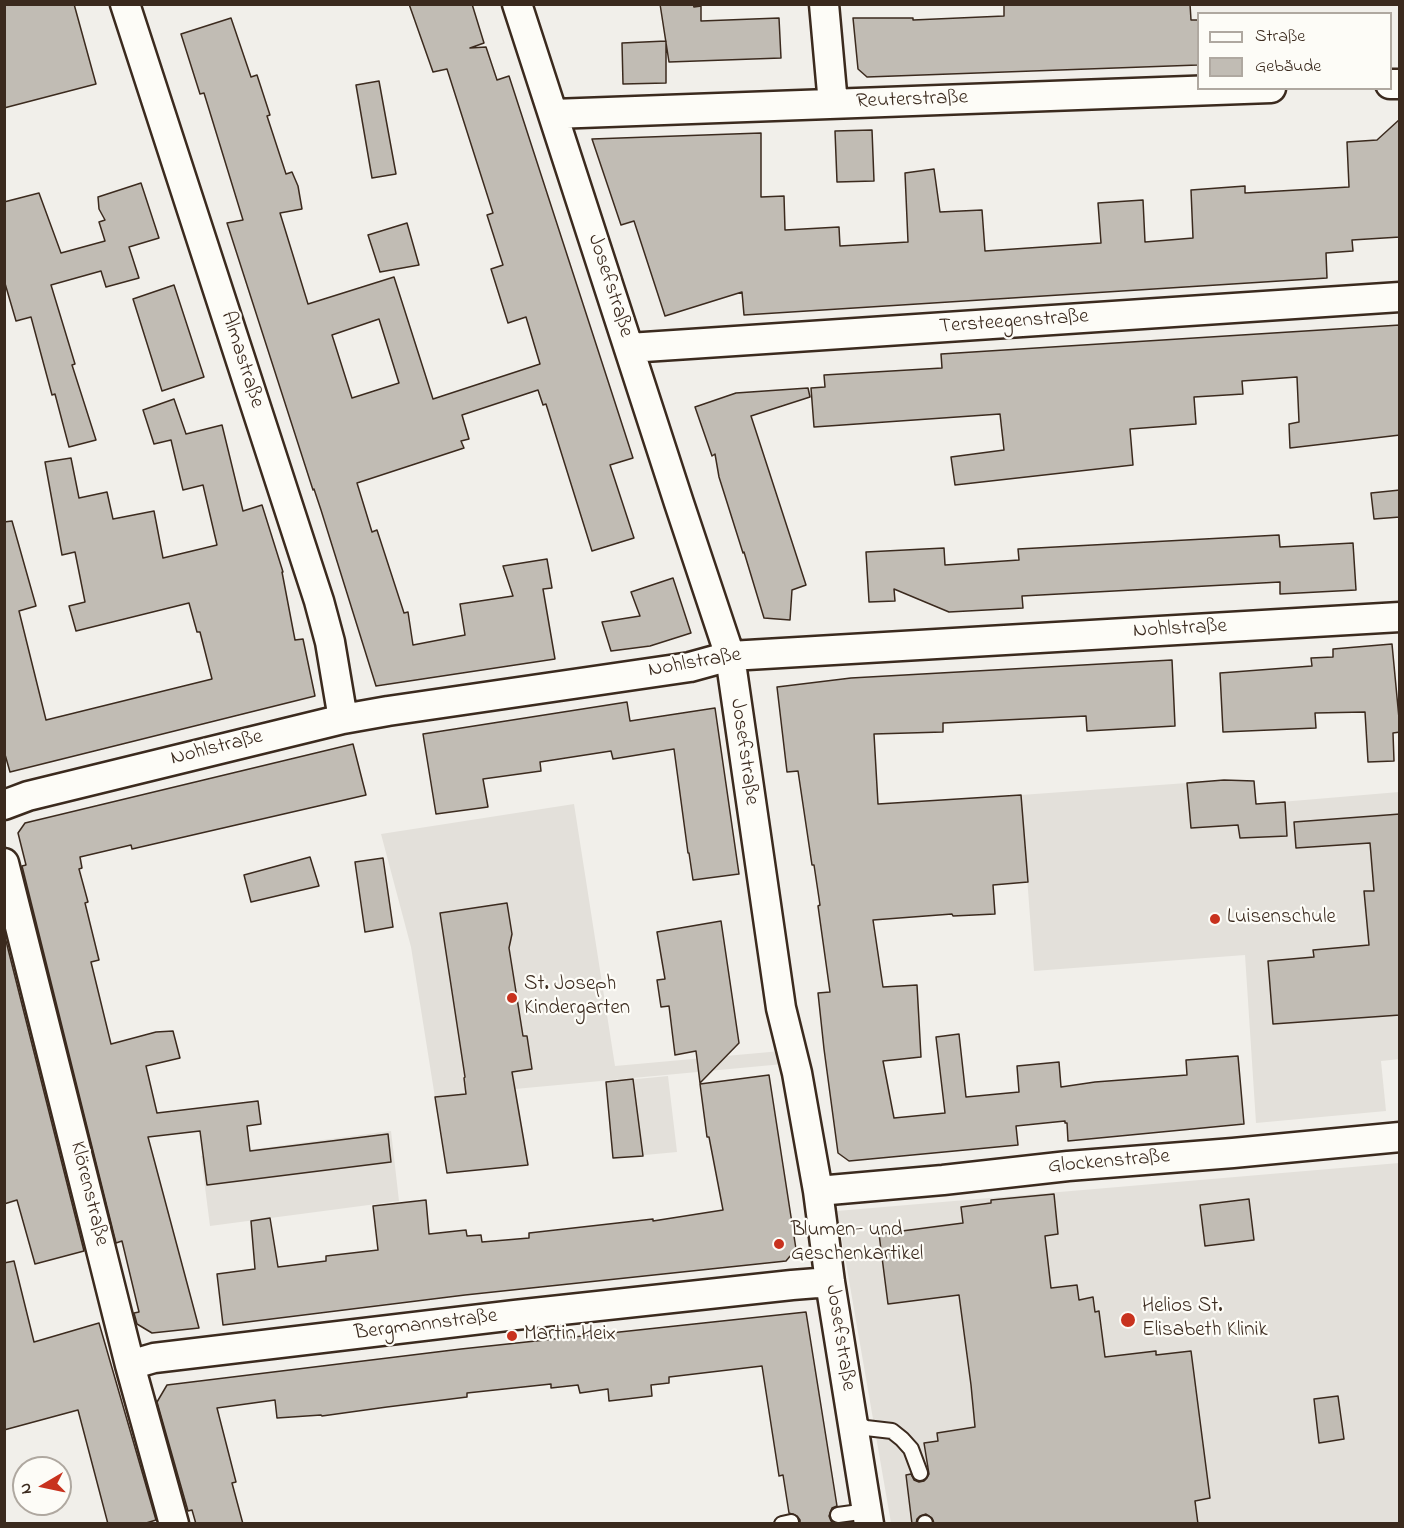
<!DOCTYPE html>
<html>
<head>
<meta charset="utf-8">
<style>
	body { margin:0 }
	#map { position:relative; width:1404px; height:1528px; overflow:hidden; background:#f1efea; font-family:"Indie Flower",sans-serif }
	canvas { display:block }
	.frame { position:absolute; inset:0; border:6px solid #3b2a1e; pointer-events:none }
	.legend { position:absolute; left:1197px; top:12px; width:195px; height:78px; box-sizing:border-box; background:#fdfcf7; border:2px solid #afa8a0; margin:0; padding:8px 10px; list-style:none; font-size:18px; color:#3b2a1e }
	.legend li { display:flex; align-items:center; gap:12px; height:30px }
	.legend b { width:30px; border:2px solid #afa8a0 }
	.north { position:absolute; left:12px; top:1456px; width:60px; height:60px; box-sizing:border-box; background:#fdfcf7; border:2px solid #afa8a0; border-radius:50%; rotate:261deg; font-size:16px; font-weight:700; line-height:24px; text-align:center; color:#3b2a1e }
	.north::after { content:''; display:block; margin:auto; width:21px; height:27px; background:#c8321e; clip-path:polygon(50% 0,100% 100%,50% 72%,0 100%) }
</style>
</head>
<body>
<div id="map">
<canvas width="1404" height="1528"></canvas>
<div class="frame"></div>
<ul class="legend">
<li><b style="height:8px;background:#fdfcf7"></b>Straße</li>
<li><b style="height:16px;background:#c1bcb4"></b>Gebäude</li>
</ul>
<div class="north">N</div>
</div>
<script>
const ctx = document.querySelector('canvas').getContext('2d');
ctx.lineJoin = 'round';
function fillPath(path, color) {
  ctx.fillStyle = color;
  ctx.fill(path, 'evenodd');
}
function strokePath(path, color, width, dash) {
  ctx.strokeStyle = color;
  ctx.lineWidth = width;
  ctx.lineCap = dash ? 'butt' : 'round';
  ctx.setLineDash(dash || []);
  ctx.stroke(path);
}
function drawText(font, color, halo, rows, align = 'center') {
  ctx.font = font + ' "Indie Flower",sans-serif';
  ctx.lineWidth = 4.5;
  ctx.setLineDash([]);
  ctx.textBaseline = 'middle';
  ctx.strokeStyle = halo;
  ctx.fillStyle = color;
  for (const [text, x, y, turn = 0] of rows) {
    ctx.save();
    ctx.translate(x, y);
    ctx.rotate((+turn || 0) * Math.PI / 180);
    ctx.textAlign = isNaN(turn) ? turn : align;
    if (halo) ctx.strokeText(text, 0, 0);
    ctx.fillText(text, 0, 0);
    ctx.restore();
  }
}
fillPath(new Path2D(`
	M 1254,781 L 1257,804 L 1399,792 L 1400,1059 L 1381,1061 L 1386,1111 L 1256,1123 L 1245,955 L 1034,971 L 1021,795 L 1187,783 Z
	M 574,804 L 615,1066 L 792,1050 L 794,1063 L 515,1089 L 528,1165 L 447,1173 L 411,947 L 381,834 Z
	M 668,1076 L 677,1152 L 613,1158 L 606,1082 Z
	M 391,1131 L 399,1201 L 210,1226 L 201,1156 Z
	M 1399,1163 L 1399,1523 L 891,1523 L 837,1211 Z`), '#e3e0da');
const building = new Path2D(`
	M 4,4 L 74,4 L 96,84 L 4,108 Z
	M 409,4 L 472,4 L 484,43 L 470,48 L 486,47 L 497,80 L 509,76 L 633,458 L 610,465 L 634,538 L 592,551 L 546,404 L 543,405 L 538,390 L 462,415 L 469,439 L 461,441 L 464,448 L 357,483 L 372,532 L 377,530 L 404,613 L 408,612 L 413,645 L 465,635 L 460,604 L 513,596 L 503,566 L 547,559 L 552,588 L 543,589 L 555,659 L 376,686 L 321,510 L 314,489 L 313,490 L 227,223 L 243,220 L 204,93 L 200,94 L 181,34 L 231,18 L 251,77 L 257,75 L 270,115 L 267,116 L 286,174 L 292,172 L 298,186 L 302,209 L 280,213 L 308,304 L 394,277 L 433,399 L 540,364 L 526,317 L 508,323 L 491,269 L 503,265 L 487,215 L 493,213 L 447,69 L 433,72 ZM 379,319 L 399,383 L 352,398 L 332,335 Z
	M 660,4 L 693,4 L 694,7 L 701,6 L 701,21 L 779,18 L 781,58 L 669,62 Z
	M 1004,4 L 1190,4 L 1191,20 L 1198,20 L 1198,65 L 867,77 L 858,69 L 853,18 L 913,18 L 913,20 L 1004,16 Z
	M 666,41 L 666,83 L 623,84 L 622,43 Z
	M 379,81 L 396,174 L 372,178 L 356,85 Z
	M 1400,119 L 1400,237 L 1352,240 L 1353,251 L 1326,253 L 1327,278 L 744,315 L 742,292 L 665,316 L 634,221 L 621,225 L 592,139 L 761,133 L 761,197 L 784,196 L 785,230 L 839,227 L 840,246 L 908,242 L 905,173 L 934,169 L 940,212 L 982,210 L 985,251 L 1101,243 L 1098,203 L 1143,200 L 1145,242 L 1193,238 L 1191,190 L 1245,186 L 1245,193 L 1349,187 L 1347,142 L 1377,140 Z
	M 872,130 L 874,181 L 837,182 L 835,131 Z
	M 141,183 L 159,238 L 129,247 L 139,278 L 106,287 L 101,271 L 51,285 L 75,364 L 72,365 L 96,440 L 69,447 L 55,394 L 52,395 L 31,317 L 16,321 L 4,280 L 4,202 L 39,193 L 61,253 L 105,241 L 99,222 L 105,220 L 99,209 L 98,197 Z
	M 407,223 L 419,265 L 380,272 L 368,235 Z
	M 174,285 L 204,377 L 162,391 L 133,299 Z
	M 1400,325 L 1400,435 L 1290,448 L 1289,424 L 1299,422 L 1297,377 L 1242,381 L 1243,394 L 1194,397 L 1196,424 L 1130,429 L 1133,465 L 955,485 L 951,457 L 1004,450 L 1000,414 L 814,427 L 811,388 L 825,387 L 824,375 L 942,368 L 941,354 Z
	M 808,388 L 810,397 L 751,416 L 806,585 L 792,590 L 790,620 L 764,618 L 744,552 L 743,553 L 719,477 L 715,454 L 712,456 L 695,407 L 736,393 Z
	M 174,399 L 186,434 L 222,425 L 243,511 L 262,505 L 283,572 L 282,572 L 295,640 L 303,639 L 315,696 L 10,772 L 4,751 L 4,522 L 12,521 L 36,606 L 19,611 L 46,720 L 212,679 L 200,632 L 197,632 L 189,603 L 76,631 L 69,606 L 85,602 L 75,552 L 62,555 L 45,462 L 71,458 L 79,498 L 107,492 L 113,519 L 154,511 L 163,558 L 217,545 L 203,485 L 183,490 L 171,440 L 154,444 L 143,410 Z
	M 1400,490 L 1400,517 L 1374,519 L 1371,493 Z
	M 1279,535 L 1280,547 L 1353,543 L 1356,590 L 1280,594 L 1280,582 L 1022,596 L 1023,608 L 949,612 L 894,589 L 895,601 L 869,602 L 866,552 L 944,548 L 945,565 L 1019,560 L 1018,549 Z
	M 673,578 L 691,633 L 650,646 L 611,651 L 602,622 L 640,616 L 631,592 Z
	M 1392,644 L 1400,729 L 1400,732 L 1393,733 L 1394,761 L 1368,762 L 1365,712 L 1315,713 L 1316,728 L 1223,732 L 1220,673 L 1312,666 L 1311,658 L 1333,657 L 1333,649 Z
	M 1172,660 L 1175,726 L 1087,731 L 1086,716 L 943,723 L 943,732 L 874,734 L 878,804 L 1021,795 L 1028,882 L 993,885 L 995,914 L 953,916 L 952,914 L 873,920 L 883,987 L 917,985 L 921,1057 L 883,1061 L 894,1118 L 945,1113 L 936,1037 L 959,1034 L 966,1097 L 1019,1092 L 1017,1066 L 1059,1062 L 1061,1087 L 1095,1082 L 1187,1075 L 1186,1060 L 1238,1056 L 1244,1124 L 1068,1141 L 1067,1123 L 1065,1123 L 1065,1121 L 1016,1126 L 1018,1145 L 849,1161 L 838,1153 L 824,1049 L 818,993 L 830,992 L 818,906 L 820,905 L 814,865 L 812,865 L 798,771 L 787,772 L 777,687 L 851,678 Z
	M 627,702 L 630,721 L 715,708 L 739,874 L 693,880 L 689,853 L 688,853 L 674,749 L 613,759 L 611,751 L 540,762 L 541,771 L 483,779 L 488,807 L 436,814 L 423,734 Z
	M 353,744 L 366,795 L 132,849 L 131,845 L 80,857 L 82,868 L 79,869 L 88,902 L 85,903 L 99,960 L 91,962 L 111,1044 L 156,1032 L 173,1031 L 180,1058 L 146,1066 L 157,1113 L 258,1101 L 261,1124 L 247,1126 L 250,1151 L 388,1134 L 391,1162 L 207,1185 L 200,1131 L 148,1137 L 199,1328 L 152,1333 L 137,1324 L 134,1313 L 139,1312 L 122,1241 L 116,1243 L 22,866 L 26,865 L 18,833 L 25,823 Z
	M 1224,780 L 1254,781 L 1256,804 L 1285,802 L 1287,836 L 1240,838 L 1238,825 L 1191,828 L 1187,783 Z
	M 1400,814 L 1400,1015 L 1273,1024 L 1268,961 L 1314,957 L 1313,950 L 1369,945 L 1364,891 L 1374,891 L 1370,843 L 1296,848 L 1294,822 Z
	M 310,857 L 319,886 L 251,902 L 244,875 Z
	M 383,858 L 393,927 L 365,932 L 355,862 Z
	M 507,903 L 512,934 L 509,948 L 523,1036 L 527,1036 L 532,1069 L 512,1072 L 528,1165 L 447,1173 L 435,1097 L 466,1094 L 464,1078 L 465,1077 L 440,913 Z
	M 721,921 L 739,1043 L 700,1083 L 696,1051 L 675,1055 L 669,1006 L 661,1007 L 657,980 L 665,979 L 657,932 Z
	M 4,933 L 84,1251 L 35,1264 L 17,1200 L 4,1204 Z
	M 769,1075 L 796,1249 L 786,1261 L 465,1295 L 223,1325 L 217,1274 L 255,1269 L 251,1221 L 270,1218 L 278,1267 L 326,1261 L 326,1256 L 378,1250 L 373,1206 L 426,1200 L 429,1234 L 466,1230 L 467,1236 L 481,1235 L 482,1242 L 529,1238 L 529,1233 L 653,1219 L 653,1221 L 723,1210 L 709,1137 L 707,1137 L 700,1084 Z
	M 633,1079 L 643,1156 L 613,1158 L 606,1082 Z
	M 1054,1194 L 1058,1234 L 1045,1236 L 1051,1288 L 1077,1285 L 1079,1300 L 1093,1297 L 1095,1312 L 1099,1311 L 1105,1357 L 1156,1351 L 1156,1355 L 1191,1351 L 1210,1498 L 1195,1501 L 1198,1524 L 934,1523 L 932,1518 L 926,1514 L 920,1516 L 917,1519 L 916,1524 L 912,1524 L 906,1475 L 911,1474 L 914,1480 L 919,1482 L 924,1481 L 927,1478 L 929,1474 L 924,1443 L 938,1441 L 937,1433 L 975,1427 L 971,1385 L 959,1295 L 888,1304 L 879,1234 L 963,1223 L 961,1207 L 991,1203 L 991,1200 Z
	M 1249,1199 L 1254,1240 L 1205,1246 L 1200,1205 Z
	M 14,1261 L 34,1342 L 99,1323 L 156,1520 L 143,1524 L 108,1524 L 78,1410 L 4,1430 L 4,1263 Z
	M 806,1312 L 837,1506 L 832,1508 L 829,1516 L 831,1521 L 835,1524 L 800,1524 L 800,1520 L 797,1516 L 789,1513 L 783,1475 L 779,1476 L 762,1366 L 669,1377 L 669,1383 L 651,1385 L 652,1396 L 609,1401 L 608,1389 L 580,1393 L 578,1385 L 551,1388 L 551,1384 L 467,1393 L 467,1397 L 387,1407 L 322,1416 L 321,1415 L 277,1418 L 275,1400 L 217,1408 L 236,1482 L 232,1483 L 243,1524 L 196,1524 L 192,1510 L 188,1511 L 157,1402 L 167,1385 L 461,1349 Z
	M 1338,1396 L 1344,1439 L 1319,1443 L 1314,1399 Z`);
fillPath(building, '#c1bcb4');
strokePath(building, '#3b2a1e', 1.5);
const lane = new Path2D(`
	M 852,1420 L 866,1428 L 892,1431 L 902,1439 L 911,1449 L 920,1473
	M 838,1515 L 867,1511
	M 925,1523 L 925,1524
	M 782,1524 L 791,1522`);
const street = new Path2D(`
	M 125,4 L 319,601 L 330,642 L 343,719
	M 517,4 L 679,503 L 730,656 L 781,1008 L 797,1073 L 818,1191 L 830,1282 L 869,1524
	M 824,4 L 833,104
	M 1390,84 L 1400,84
	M 553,114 L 1271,88
	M 629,348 L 1400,297
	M 4,805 L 28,796 L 343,719 L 388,711 L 690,667 L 730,656 L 1400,617
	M 4,863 L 130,1365 L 174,1524
	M 818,1191 L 943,1180 L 1068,1166 L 1233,1153 L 1400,1137
	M 130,1365 L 154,1358 L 515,1315 L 792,1285 L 830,1282`);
strokePath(lane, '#3b2a1e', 18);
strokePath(street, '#3b2a1e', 33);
strokePath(lane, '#fdfcf7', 14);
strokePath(street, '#fdfcf7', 28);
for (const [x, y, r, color] of [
	[1215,919,6,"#c8321e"],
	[512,998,6,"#c8321e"],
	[779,1244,6,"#c8321e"],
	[1128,1320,8,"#c8321e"],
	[512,1336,6,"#c8321e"]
]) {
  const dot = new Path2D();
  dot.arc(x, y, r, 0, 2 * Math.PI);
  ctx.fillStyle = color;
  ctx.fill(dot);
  strokePath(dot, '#fdfcf7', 2);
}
drawText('21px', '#3b2a1e', '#fdfcf7', [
	["Reuterstraße",912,101,-2],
	["Josefstraße",609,286,72],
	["Tersteegenstraße",1014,323,-4],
	["Almastraße",241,360,72],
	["Nohlstraße",1180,630,-3],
	["Nohlstraße",695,664,-10],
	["Nohlstraße",217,749,-14],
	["Josefstraße",743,752,82],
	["Glockenstraße",1109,1163,-5],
	["Klörenstraße",88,1194,76],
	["Bergmannstraße",426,1326,-7],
	["Josefstraße",839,1338,81]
]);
drawText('21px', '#3b2a1e', '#fdfcf7', [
	["Luisenschule",1227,919],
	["St. Joseph",524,986],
	["Kindergarten",524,1010],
	["Blumen- und",791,1232],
	["Geschenkartikel",791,1256],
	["Helios St.",1142,1308],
	["Elisabeth Klinik",1142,1332],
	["Martin Heix",524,1336]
], 'left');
</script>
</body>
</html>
